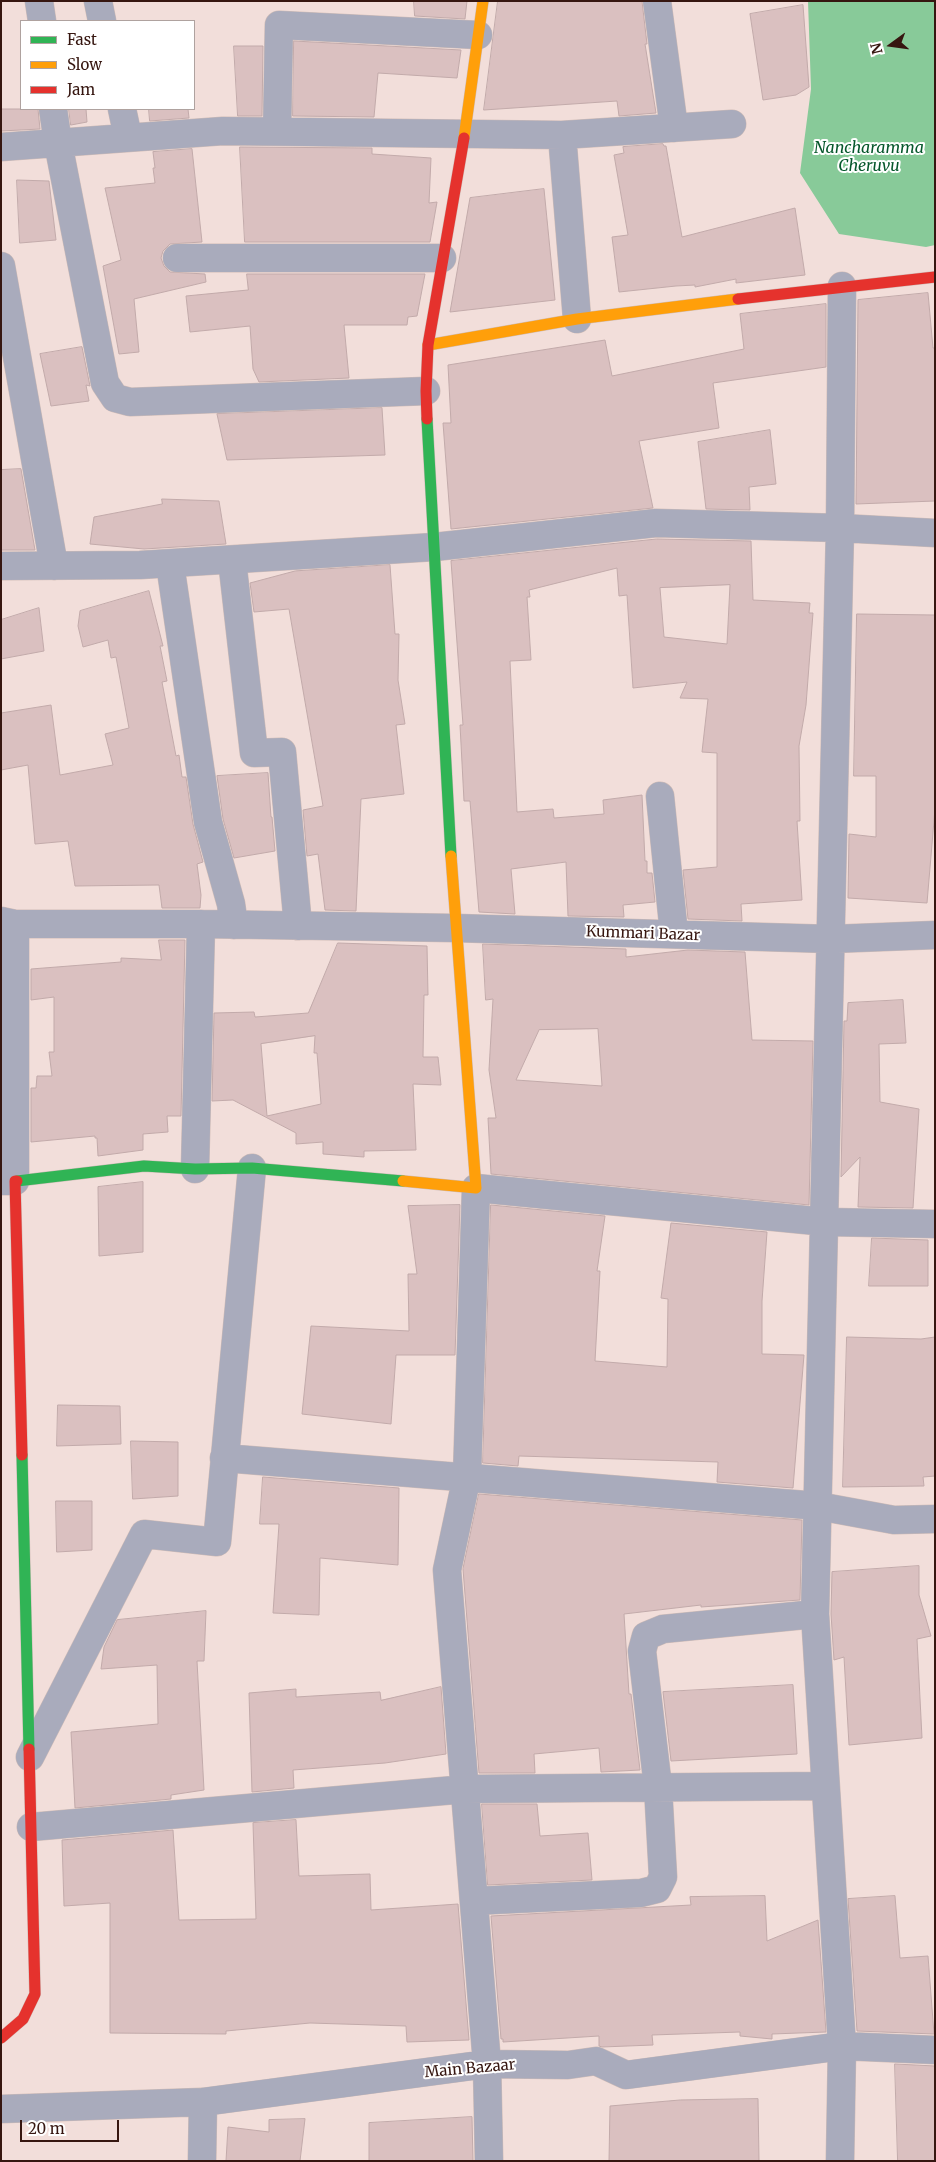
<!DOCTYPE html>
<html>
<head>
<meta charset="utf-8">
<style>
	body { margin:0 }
	#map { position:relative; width:936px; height:2162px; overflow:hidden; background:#f2deda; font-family:Merriweather,serif }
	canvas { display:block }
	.frame { position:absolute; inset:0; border:2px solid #361610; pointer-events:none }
	.legend { position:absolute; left:20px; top:20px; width:175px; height:90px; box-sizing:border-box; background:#fff; border:1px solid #afa29f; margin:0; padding:6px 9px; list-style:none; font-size:15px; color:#361610 }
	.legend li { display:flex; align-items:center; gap:10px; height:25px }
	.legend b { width:25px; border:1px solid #afa29f }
	.north { position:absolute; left:866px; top:20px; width:50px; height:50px; -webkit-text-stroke:4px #fff; paint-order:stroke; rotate:256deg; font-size:14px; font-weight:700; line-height:20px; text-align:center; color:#361610 }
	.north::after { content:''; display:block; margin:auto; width:18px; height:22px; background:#361610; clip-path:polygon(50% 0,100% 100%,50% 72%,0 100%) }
	.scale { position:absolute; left:20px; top:2120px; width:99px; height:22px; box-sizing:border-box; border:2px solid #361610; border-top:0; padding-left:6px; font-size:15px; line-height:18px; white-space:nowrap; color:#361610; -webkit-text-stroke:4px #fff; paint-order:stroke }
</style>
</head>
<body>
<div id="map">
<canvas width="936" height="2162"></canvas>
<div class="frame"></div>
<ul class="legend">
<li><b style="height:6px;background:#30b455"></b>Fast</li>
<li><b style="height:6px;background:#ff9f0a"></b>Slow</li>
<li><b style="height:6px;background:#e5322d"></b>Jam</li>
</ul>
<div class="north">N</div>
<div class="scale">20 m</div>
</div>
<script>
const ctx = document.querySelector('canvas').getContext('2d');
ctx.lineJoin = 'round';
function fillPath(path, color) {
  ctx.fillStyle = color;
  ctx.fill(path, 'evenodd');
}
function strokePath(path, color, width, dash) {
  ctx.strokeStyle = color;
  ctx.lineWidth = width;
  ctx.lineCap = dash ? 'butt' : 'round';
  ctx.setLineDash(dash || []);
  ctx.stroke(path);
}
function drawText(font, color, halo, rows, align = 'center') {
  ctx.font = font + ' Merriweather,serif';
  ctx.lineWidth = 4;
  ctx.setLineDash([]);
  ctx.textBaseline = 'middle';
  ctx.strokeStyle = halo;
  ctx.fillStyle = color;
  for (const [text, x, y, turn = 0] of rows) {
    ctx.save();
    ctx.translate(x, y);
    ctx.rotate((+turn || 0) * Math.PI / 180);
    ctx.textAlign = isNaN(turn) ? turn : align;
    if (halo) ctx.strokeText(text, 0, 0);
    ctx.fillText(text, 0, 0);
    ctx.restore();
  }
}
fillPath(new Path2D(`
	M 808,1 L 935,1 L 935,245 L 926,247 L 839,234 L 800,173 L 811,89 Z`), '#88ca99');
const building = new Path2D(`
	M 414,1 L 467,1 L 465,19 L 415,16 Z
	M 498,1 L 642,1 L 647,44 L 645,44 L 656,113 L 619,116 L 617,101 L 484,110 Z
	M 803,5 L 809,87 L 796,95 L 763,100 L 750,14 Z
	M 294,41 L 461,50 L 457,78 L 378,73 L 374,117 L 293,116 Z
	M 234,46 L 263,46 L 262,116 L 238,116 Z
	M 1,109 L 38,109 L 40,129 L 1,131 Z
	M 69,109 L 86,109 L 87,122 L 71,125 Z
	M 149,109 L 188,109 L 189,118 L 150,121 Z
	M 663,144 L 664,146 L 666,146 L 682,237 L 795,208 L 805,275 L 736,283 L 736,279 L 695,287 L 695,285 L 676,286 L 619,292 L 612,237 L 628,235 L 614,155 L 624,153 L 623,147 Z
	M 240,147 L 372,148 L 372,154 L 431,158 L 429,203 L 437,202 L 430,242 L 245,242 Z
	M 192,149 L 202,242 L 170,244 L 163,251 L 161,258 L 164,266 L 170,272 L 205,274 L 206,282 L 134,299 L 139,352 L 119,354 L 103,266 L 121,260 L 105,188 L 155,183 L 153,168 L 155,168 L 153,152 Z
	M 17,180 L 49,181 L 56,240 L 20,243 Z
	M 544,189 L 555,300 L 450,312 L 470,198 Z
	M 247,274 L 425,274 L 417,316 L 408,317 L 407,325 L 344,325 L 349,378 L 259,382 L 253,369 L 250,326 L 190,332 L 186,296 L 248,290 Z
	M 928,293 L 933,348 L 935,348 L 935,501 L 856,504 L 858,300 Z
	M 826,304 L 826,367 L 713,383 L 719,428 L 639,441 L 653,508 L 451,529 L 443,423 L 451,423 L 448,365 L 605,340 L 612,376 L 744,349 L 740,314 Z
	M 82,347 L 90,386 L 86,385 L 89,401 L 51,406 L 40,354 Z
	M 382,408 L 385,455 L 227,460 L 217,414 Z
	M 770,430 L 776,484 L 749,487 L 750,510 L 706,509 L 698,442 Z
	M 21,469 L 35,550 L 1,550 L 1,470 Z
	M 162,499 L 219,501 L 226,544 L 144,549 L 90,544 L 94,517 L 162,504 Z
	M 657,539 L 751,541 L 753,600 L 810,603 L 809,613 L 813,613 L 806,705 L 799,746 L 800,821 L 797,821 L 802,900 L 741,904 L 742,921 L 688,919 L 683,870 L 717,867 L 717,753 L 702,752 L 708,699 L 680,698 L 687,682 L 633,688 L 627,595 L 619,596 L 617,568 L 529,590 L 530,597 L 527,597 L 531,660 L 510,661 L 517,812 L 553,809 L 554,818 L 604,814 L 603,800 L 642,795 L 645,861 L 647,861 L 647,873 L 652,873 L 655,902 L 623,905 L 624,917 L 568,916 L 566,862 L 511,869 L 515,914 L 479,912 L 470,801 L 464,801 L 460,725 L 463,725 L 451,561 ZM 730,585 L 727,644 L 664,637 L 660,588 Z
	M 390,565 L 395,634 L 399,634 L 398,680 L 405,724 L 396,725 L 404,794 L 361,799 L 356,911 L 325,910 L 318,854 L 307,856 L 303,810 L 323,806 L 289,609 L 254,612 L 250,583 L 295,571 Z
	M 149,591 L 163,646 L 160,646 L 167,681 L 162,682 L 176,756 L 179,755 L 182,777 L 186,777 L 193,824 L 203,862 L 197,864 L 201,895 L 200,908 L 162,908 L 159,885 L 75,886 L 68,841 L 35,844 L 28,765 L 1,770 L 1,713 L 51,705 L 60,775 L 113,765 L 105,734 L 129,728 L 116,657 L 111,658 L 108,640 L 83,647 L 78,626 L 80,611 Z
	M 39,608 L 44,651 L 1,659 L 1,620 Z
	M 857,614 L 935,615 L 935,809 L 927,903 L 848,898 L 849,834 L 876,837 L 876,776 L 854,776 Z
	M 268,773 L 271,817 L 272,817 L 275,851 L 234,858 L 223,819 L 217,776 Z
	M 159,940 L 185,940 L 181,1116 L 167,1116 L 168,1132 L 143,1134 L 143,1150 L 98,1156 L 97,1138 L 95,1138 L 95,1136 L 31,1142 L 31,1088 L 36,1088 L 37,1076 L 52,1076 L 49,1052 L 54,1052 L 54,997 L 31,1000 L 31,969 L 121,962 L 121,958 L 161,960 Z
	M 338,943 L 427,946 L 428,995 L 424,995 L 423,1057 L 438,1057 L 441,1085 L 413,1084 L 416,1150 L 364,1151 L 364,1157 L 323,1154 L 323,1142 L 296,1144 L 296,1133 L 233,1100 L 212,1101 L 214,1013 L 254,1012 L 255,1017 L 308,1013 ZM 315,1036 L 314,1053 L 317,1053 L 321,1104 L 267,1116 L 261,1044 Z
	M 483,944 L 626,949 L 626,957 L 688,950 L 745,952 L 752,1040 L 813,1041 L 809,1205 L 491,1174 L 488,1118 L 496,1118 L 489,1070 L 493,999 L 486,1000 ZM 598,1029 L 602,1086 L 516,1080 L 539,1030 Z
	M 903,1000 L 906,1043 L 879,1044 L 880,1102 L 919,1109 L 913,1208 L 858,1207 L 860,1157 L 841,1177 L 844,1021 L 847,1021 L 848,1003 Z
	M 143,1182 L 143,1252 L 99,1256 L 98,1187 Z
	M 460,1205 L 455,1355 L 396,1355 L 391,1424 L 302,1414 L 311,1326 L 409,1331 L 408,1274 L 417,1274 L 408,1206 Z
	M 491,1205 L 605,1216 L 597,1271 L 600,1271 L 595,1361 L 667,1367 L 668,1299 L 661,1298 L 671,1223 L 767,1232 L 762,1301 L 762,1354 L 804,1355 L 793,1488 L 717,1482 L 718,1462 L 519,1456 L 518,1466 L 483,1463 Z
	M 872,1238 L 928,1240 L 928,1286 L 869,1286 Z
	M 847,1337 L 921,1339 L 935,1337 L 935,1476 L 923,1477 L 924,1486 L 843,1487 Z
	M 58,1405 L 120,1406 L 121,1444 L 57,1446 Z
	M 131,1441 L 178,1442 L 178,1496 L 133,1499 Z
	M 263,1477 L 399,1488 L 398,1565 L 320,1558 L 319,1615 L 273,1613 L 279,1524 L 260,1524 Z
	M 479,1494 L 802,1520 L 800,1600 L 701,1607 L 701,1605 L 624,1614 L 629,1694 L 631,1694 L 640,1770 L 601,1772 L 599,1748 L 534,1754 L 535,1773 L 479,1773 L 463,1569 Z
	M 56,1501 L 92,1501 L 92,1550 L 57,1552 Z
	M 919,1566 L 919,1595 L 931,1636 L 917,1639 L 922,1738 L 849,1745 L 844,1657 L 834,1660 L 831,1614 L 832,1572 Z
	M 206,1611 L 204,1661 L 197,1661 L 204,1790 L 171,1795 L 171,1799 L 75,1808 L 71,1732 L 158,1724 L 157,1665 L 101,1669 L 104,1647 L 117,1620 Z
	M 793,1685 L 797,1754 L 671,1761 L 663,1692 Z
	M 441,1687 L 446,1754 L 385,1763 L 293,1770 L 294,1788 L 252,1792 L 249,1693 L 296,1689 L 296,1697 L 380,1692 L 381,1700 Z
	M 482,1804 L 537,1804 L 540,1836 L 588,1833 L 592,1880 L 488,1885 Z
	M 296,1820 L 299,1876 L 370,1874 L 371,1910 L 458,1904 L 469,2040 L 407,2042 L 406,2026 L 310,2023 L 226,2031 L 226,2034 L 110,2033 L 110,1903 L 64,1906 L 62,1840 L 173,1830 L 179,1920 L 256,1919 L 253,1823 Z
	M 765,1896 L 767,1941 L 818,1920 L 826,2032 L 772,2034 L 772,2039 L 740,2036 L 740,2032 L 652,2035 L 653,2045 L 602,2047 L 599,2046 L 599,2036 L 503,2042 L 503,2039 L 501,2039 L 491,1916 L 691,1905 L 690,1897 Z
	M 895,1896 L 900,1958 L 928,1956 L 934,2034 L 857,2031 L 848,1899 Z
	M 895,2064 L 935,2066 L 935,2161 L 898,2161 Z
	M 758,2099 L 759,2161 L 609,2161 L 610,2106 L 680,2100 Z
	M 472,2117 L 473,2161 L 369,2161 L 369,2123 Z
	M 305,2119 L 300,2161 L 226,2161 L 228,2127 L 269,2132 L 269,2120 Z`);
fillPath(building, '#dac0c0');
strokePath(building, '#c2aaaa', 1);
const street = new Path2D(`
	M 39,1 L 42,21
	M 98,1 L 102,21
	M 657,1 L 674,128
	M 53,109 L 58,143 L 105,383 L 115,398 L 130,402 L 426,391
	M 122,109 L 128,137
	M 277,131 L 279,25 L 478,35
	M 562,135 L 577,319
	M 1,147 L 223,131 L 562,135 L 732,124
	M 177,258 L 442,258
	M 1,266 L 54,566
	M 842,286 L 840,528 L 935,533
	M 232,560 L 254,753 L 282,752 L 298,926
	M 170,564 L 208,822 L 231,904 L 234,925
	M 1,566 L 140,565 L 434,547 L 656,523 L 840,528 L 815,1614 L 842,2046 L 840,2161
	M 660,796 L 674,934
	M 1,921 L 15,924 L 15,1181 L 1,1181
	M 15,924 L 201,924 L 455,928 L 831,939 L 935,935
	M 195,1169 L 201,924
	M 224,1458 L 818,1506 L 894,1520 L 935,1519
	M 30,1757 L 144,1534 L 217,1542 L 252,1168
	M 31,1827 L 466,1789 L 825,1786
	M 474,1901 L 641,1893 L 657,1889 L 663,1877 L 658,1787 L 642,1651 L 646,1636 L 663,1629 L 815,1614
	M 1,2109 L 203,2102 L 487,2064 L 568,2065 L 596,2061 L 626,2075 L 842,2046 L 935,2050
	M 202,2161 L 203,2102
	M 489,2161 L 487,2064 L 447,1570 L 467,1476 L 476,1188 L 826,1222 L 935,1224`);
const fast = new Path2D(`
	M 427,419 L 451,856
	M 17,1181 L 144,1166 L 195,1169 L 252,1168 L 403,1181
	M 22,1455 L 29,1749`);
const slow = new Path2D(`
	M 464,138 L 483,1
	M 428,345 L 577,319 L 738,299
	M 403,1181 L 476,1188 L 451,856`);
const jam = new Path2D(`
	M 738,299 L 935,277
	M 427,419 L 426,391 L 428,345 L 464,138
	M 17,1181 L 15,1181 L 22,1455
	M 1,2038 L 23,2019 L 35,1994 L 29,1749`);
strokePath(street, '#cfbcb7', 29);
strokePath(fast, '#cfbcb7', 12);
strokePath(slow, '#cfbcb7', 12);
strokePath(jam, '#cfbcb7', 12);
strokePath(street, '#a9abbc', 28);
strokePath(fast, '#30b455', 11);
strokePath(slow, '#ff9f0a', 11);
strokePath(jam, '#e5322d', 11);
drawText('15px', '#361610', '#fff', [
	["Kummari Bazar",643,934,2],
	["Main Bazaar",470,2069,-5]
]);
drawText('italic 16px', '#05572b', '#fff', [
	["Nancharamma",869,148],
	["Cheruvu",869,166]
]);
</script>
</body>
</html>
